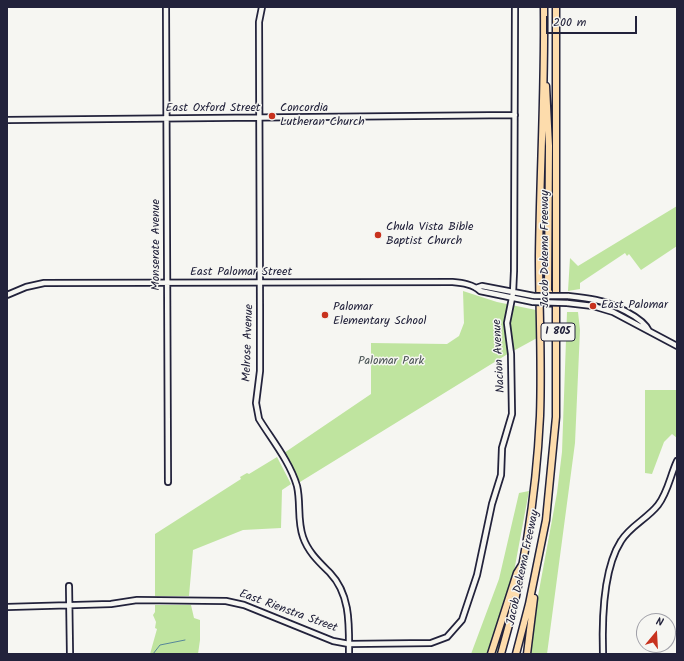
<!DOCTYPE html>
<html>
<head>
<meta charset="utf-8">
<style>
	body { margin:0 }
	#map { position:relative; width:684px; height:661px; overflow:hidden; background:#f6f6f2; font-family:Kalam,sans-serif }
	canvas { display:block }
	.frame { position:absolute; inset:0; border:8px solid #22223b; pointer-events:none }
	.north { position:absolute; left:636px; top:613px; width:40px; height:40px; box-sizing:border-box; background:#f6f6f2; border:1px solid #a1a1a9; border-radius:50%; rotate:18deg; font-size:11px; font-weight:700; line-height:16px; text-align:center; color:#22223b }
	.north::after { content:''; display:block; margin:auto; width:14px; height:18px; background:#c8321e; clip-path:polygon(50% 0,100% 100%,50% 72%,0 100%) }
	.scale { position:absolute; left:546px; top:16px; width:91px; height:18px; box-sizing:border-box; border:2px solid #22223b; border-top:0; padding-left:5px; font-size:12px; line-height:14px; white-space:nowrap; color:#22223b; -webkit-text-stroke:3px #f6f6f2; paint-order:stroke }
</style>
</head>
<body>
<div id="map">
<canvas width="684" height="661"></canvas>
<div class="frame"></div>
<div class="north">N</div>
<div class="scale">200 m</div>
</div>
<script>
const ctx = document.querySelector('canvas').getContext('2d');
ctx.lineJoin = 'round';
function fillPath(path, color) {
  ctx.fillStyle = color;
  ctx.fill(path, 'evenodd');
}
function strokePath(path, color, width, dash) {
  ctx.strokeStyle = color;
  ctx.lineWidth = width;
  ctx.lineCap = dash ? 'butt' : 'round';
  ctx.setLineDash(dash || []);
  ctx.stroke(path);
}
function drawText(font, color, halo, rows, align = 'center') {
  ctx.font = font + ' Kalam,sans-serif';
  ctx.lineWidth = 3;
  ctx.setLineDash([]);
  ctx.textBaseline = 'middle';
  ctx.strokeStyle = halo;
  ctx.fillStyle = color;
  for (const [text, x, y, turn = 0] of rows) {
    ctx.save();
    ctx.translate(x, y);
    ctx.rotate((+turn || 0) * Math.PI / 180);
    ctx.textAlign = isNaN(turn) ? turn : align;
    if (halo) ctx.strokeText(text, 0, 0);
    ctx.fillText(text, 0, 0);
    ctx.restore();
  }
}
fillPath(new Path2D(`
	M 677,206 L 677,246 L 641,270 L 629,254 L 627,256 L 625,253 L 580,283 L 580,289 L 568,291 L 570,258 L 578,266 Z
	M 463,291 L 497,302 L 536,310 L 537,338 L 506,355 L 300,482 L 284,453 L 371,394 L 371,343 L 447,344 L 459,336 L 464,323 Z
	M 567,312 L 578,312 L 580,330 L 575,443 L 547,654 L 531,654 L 538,596 L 557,493 L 562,452 Z
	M 645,390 L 677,390 L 677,438 L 672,434 L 664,442 L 652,474 L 645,473 Z
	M 277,457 L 291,484 L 282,490 L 281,528 L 243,530 L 193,550 L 189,596 L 155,596 L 155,534 L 241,479 L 240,477 L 247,473 L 249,474 Z
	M 529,491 L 502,636 L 496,654 L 471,654 L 499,579 L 519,493 Z
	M 155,605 L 191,605 L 194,618 L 200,620 L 200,640 L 198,654 L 150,654 L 157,629 L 155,628 L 156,622 L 153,615 L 155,612 Z`), '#bfe49f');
strokePath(new Path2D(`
	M 153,654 L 160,645 L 185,640`), '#578799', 1);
const secondary = new Path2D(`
	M 166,7 L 168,482
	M 262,7 L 259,22 L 260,310 L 260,371 L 256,403 L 259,419 C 272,440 290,462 297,486 C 301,503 297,520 303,537 C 308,552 319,562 330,573 C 351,595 349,626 349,654
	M 7,120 L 515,115
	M 476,288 L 482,286 L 534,296
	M 7,295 L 26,287 L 44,283 L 452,282 C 462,283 473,284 480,291 L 533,302
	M 568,296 C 578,297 587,298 596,300 C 611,303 643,317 649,331
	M 567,303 L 593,306 L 613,312 L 677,346
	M 69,586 L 70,654
	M 7,607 L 111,604 L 137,600 L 226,601 L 244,605 L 333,641 L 349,644 L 431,643 L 447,637 L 462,620 L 477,575 L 492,504 L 501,475 L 502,448 L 512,414 L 511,354 L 507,323 L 513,293 L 514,271 L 515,7
	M 603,654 C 602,621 603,569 621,541 C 630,526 647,519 658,505 C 668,492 670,476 677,461`);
const highway = new Path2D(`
	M 546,86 L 549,146 L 548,291 L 550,294 L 550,303
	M 491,654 L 517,573 L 522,565
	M 501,654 C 524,575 536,498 540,416 C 542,362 539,309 539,256 C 540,173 545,90 544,7
	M 516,654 L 529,604 L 546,520 L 556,417 L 556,7
	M 527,654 L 534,598`);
strokePath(secondary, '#22223b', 8);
strokePath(highway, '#22223b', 9);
strokePath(secondary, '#f6f6f2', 4.5);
strokePath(highway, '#fddcac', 6);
const secondaryBridge = new Path2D(`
	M 534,296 L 568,296
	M 533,302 L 567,303`);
strokePath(secondaryBridge, '#22223b', 8, []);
strokePath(secondaryBridge, '#f6f6f2', 4.5);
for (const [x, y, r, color] of [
	[272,116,4,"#c8321e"],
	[378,235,4,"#c8321e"],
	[593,306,4,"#c8321e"],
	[325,315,4,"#c8321e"]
]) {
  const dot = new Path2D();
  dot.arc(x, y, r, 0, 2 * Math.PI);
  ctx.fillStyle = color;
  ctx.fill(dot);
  strokePath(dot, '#f6f6f2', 1.5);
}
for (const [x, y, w] of [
	[558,332,34]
]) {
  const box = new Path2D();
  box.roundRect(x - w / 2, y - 9, w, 18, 3);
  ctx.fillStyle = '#f6f6f2';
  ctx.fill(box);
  strokePath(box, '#22223b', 1);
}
drawText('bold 11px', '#22223b', null, [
	["I 805",558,332]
]);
drawText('12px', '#22223b', '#f6f6f2', [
	["East Oxford Street",213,109],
	["Monserate Avenue",157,245,-90],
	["Jacob Dekema Freeway",546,249,-90],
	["East Palomar Street",241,273],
	["Melrose Avenue",249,343,-88],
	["Nacion Avenue",500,356,-93],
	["Jacob Dekema Freeway",524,568,-78],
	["East Rienstra Street",288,612,20]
]);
drawText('12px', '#22223b', '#f6f6f2', [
	["Concordia",280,109],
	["Lutheran Church",280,123],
	["Chula Vista Bible",386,228],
	["Baptist Church",386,242],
	["East Palomar",601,306],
	["Palomar",333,308],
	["Elementary School",333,322]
], 'left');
drawText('12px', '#495254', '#f6f6f2', [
	["Palomar Park",391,362]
]);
</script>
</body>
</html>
